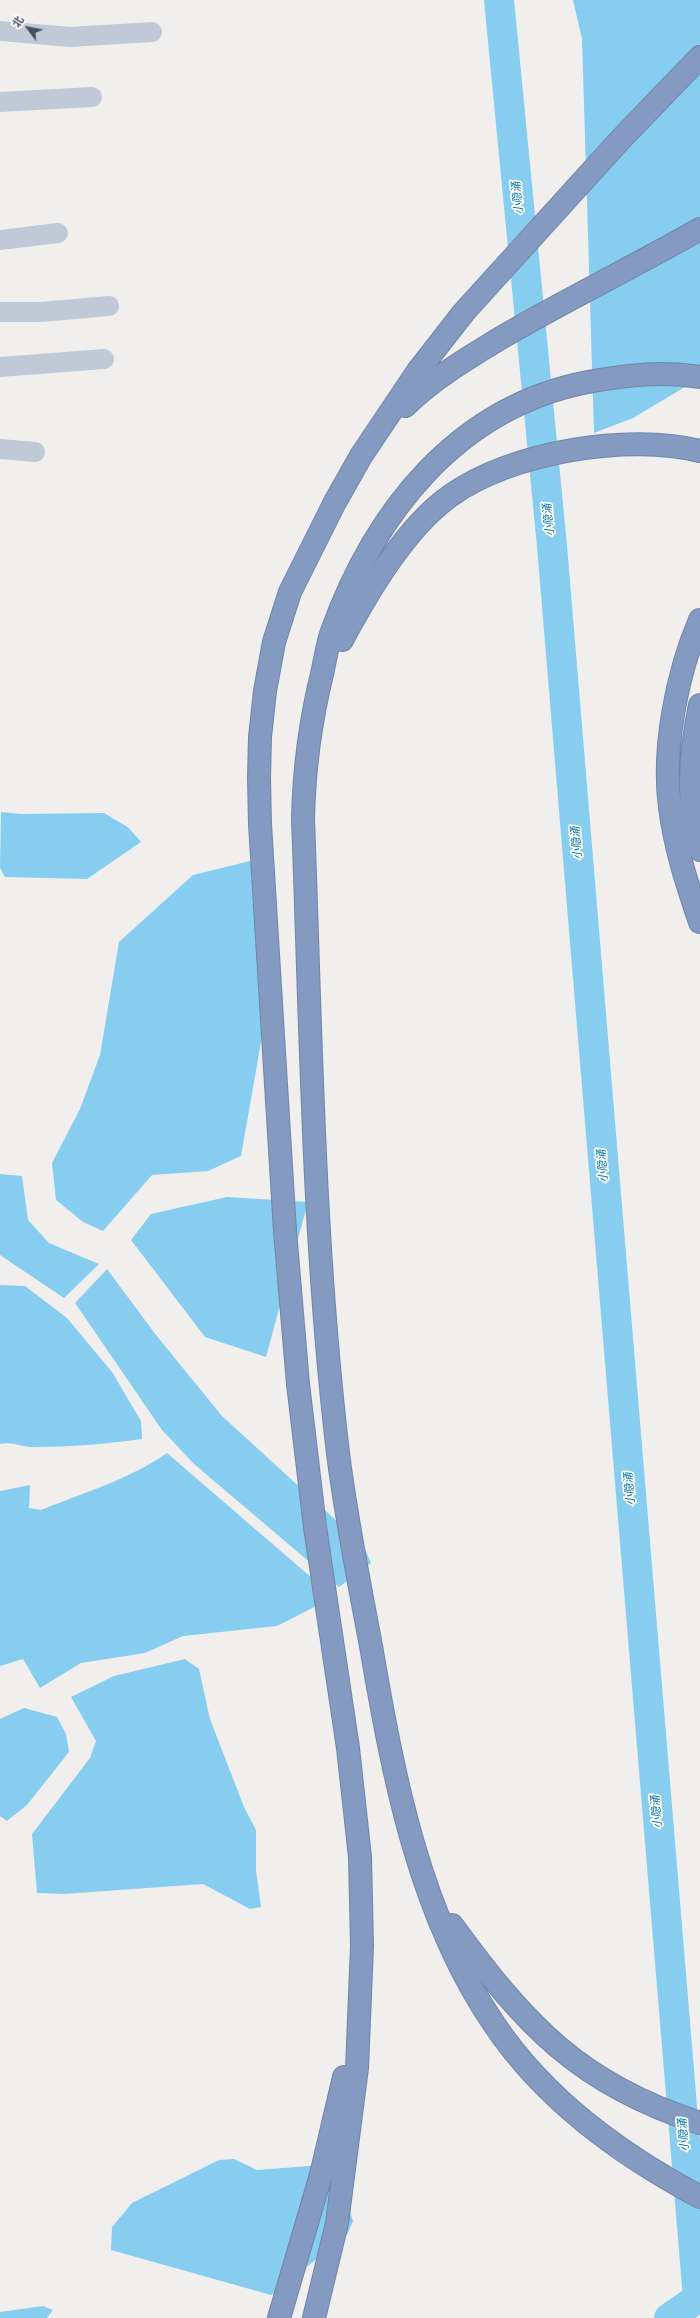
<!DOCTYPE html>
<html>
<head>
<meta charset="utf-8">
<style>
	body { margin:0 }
	#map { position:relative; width:700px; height:2318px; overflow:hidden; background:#f1efee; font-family:Arial,"Noto Sans SC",sans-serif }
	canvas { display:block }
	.north { position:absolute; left:8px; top:8px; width:40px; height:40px; -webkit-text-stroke:3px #fff; paint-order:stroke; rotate:302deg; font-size:11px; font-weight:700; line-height:16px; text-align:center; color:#464f5d }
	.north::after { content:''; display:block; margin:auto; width:14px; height:18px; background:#464f5d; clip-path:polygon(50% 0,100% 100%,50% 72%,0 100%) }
</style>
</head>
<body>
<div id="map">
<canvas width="700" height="2318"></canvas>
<div class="north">北</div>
</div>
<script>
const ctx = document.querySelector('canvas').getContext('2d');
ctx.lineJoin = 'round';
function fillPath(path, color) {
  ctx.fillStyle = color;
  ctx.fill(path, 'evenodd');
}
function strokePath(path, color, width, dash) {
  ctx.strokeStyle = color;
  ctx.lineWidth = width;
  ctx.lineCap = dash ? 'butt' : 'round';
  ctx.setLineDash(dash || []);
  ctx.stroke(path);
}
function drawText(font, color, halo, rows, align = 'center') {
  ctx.font = font + ' Arial,"Noto Sans SC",sans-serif';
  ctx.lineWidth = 3.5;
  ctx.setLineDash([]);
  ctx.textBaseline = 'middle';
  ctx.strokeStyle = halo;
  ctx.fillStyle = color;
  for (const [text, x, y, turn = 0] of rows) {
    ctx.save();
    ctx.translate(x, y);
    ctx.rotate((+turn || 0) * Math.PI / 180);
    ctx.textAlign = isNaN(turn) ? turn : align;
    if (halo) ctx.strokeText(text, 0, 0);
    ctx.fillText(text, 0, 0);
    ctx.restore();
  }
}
fillPath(new Path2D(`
	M 573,0 L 700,0 L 700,378 L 633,418 L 594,433 L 582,39 Z
	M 1,812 L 21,814 L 104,813 L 129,828 L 141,842 L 87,879 L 5,877 L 0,868 Z
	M 250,861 L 266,884 L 268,1002 L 241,1156 L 208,1171 L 152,1175 L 103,1231 L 83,1222 L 56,1200 L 52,1163 L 80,1109 L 100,1055 L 119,942 L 193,875 Z
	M 0,1174 L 22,1176 L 28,1220 L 49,1243 L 99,1264 L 64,1298 L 0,1255 Z
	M 227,1197 L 308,1202 L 266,1357 L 205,1337 L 131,1240 L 151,1214 Z
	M 107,1269 L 156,1335 L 222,1416 L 363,1545 L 371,1563 L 339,1587 L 194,1464 L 162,1430 L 75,1303 Z
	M 0,1285 L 25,1286 L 67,1318 L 112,1372 L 141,1421 L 142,1439 C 106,1444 71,1447 34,1447 C 22,1447 11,1441 0,1444 Z
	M 167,1453 L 334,1597 L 277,1626 L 183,1636 L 145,1653 L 81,1663 L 40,1688 L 23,1659 L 0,1666 L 0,1491 L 30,1485 L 29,1508 L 41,1510 C 83,1493 130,1479 167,1453 Z
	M 185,1659 L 199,1669 L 210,1719 L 244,1807 L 256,1830 L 256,1870 L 261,1907 L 250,1909 L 203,1884 L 64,1894 L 37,1893 L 32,1834 L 90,1758 L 96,1741 L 71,1697 L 114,1676 Z
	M 24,1708 L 57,1717 L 66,1734 L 69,1752 L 27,1805 L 7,1821 L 0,1816 L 0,1719 Z
	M 234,2159 L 257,2170 L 323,2165 L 342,2188 L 353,2221 L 347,2235 L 271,2295 L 111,2250 L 112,2227 L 132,2203 L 219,2160 Z
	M 43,2306 L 53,2310 L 47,2318 L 0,2318 L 0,2312 Z`), '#86cdf0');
strokePath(new Path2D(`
	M 499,0 L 552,546 L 698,2298 L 669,2318`), '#86cdf0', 30);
const highway = new Path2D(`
	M 700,377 C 662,371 626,375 588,382 C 457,407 374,513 331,634 C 327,647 325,661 322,674 C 310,723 304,770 303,819 C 311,1030 313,1243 338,1453 C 346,1518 359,1582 371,1646 C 393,1775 419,1914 494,2024 C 545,2100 620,2154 700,2197
	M 405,406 C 433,379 466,359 499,339 C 565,300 634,267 700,229
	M 700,620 C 677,673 662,750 670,807 C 675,847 687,884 700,922
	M 342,640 C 368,592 405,528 450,496 C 510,452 629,433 700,451
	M 700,705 C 690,753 686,802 700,850
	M 452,1925 C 525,2025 579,2084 700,2123
	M 279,2318 L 321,2175 L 344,2077
	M 314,2318 L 337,2223 L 357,2068 L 362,1946 L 360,1857 L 348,1748 L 315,1527 L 298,1384 L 285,1231 L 260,824 L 259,778 L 260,737 L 265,691 L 274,642 L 290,592 L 335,502 L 361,456 L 418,371 L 464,312 L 621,139 L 700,57`);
strokePath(highway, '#6f85ab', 24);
strokePath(new Path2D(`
	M 0,31 L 70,37 L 152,32
	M 0,102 L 92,97
	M 0,240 L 58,233
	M 0,312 L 41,312 L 109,306
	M 0,367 L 104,359
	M 0,449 L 35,452`), '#c1c9d4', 20);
strokePath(highway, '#849ac0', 22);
drawText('italic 11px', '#0677af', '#fff', [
	["小隐涌",518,198,-96],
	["小隐涌",549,520,-96],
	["小隐涌",577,843,-95],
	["小隐涌",603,1166,-95],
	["小隐涌",630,1489,-95],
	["小隐涌",657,1812,-95],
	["小隐涌",684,2135,-95]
]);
</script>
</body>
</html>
